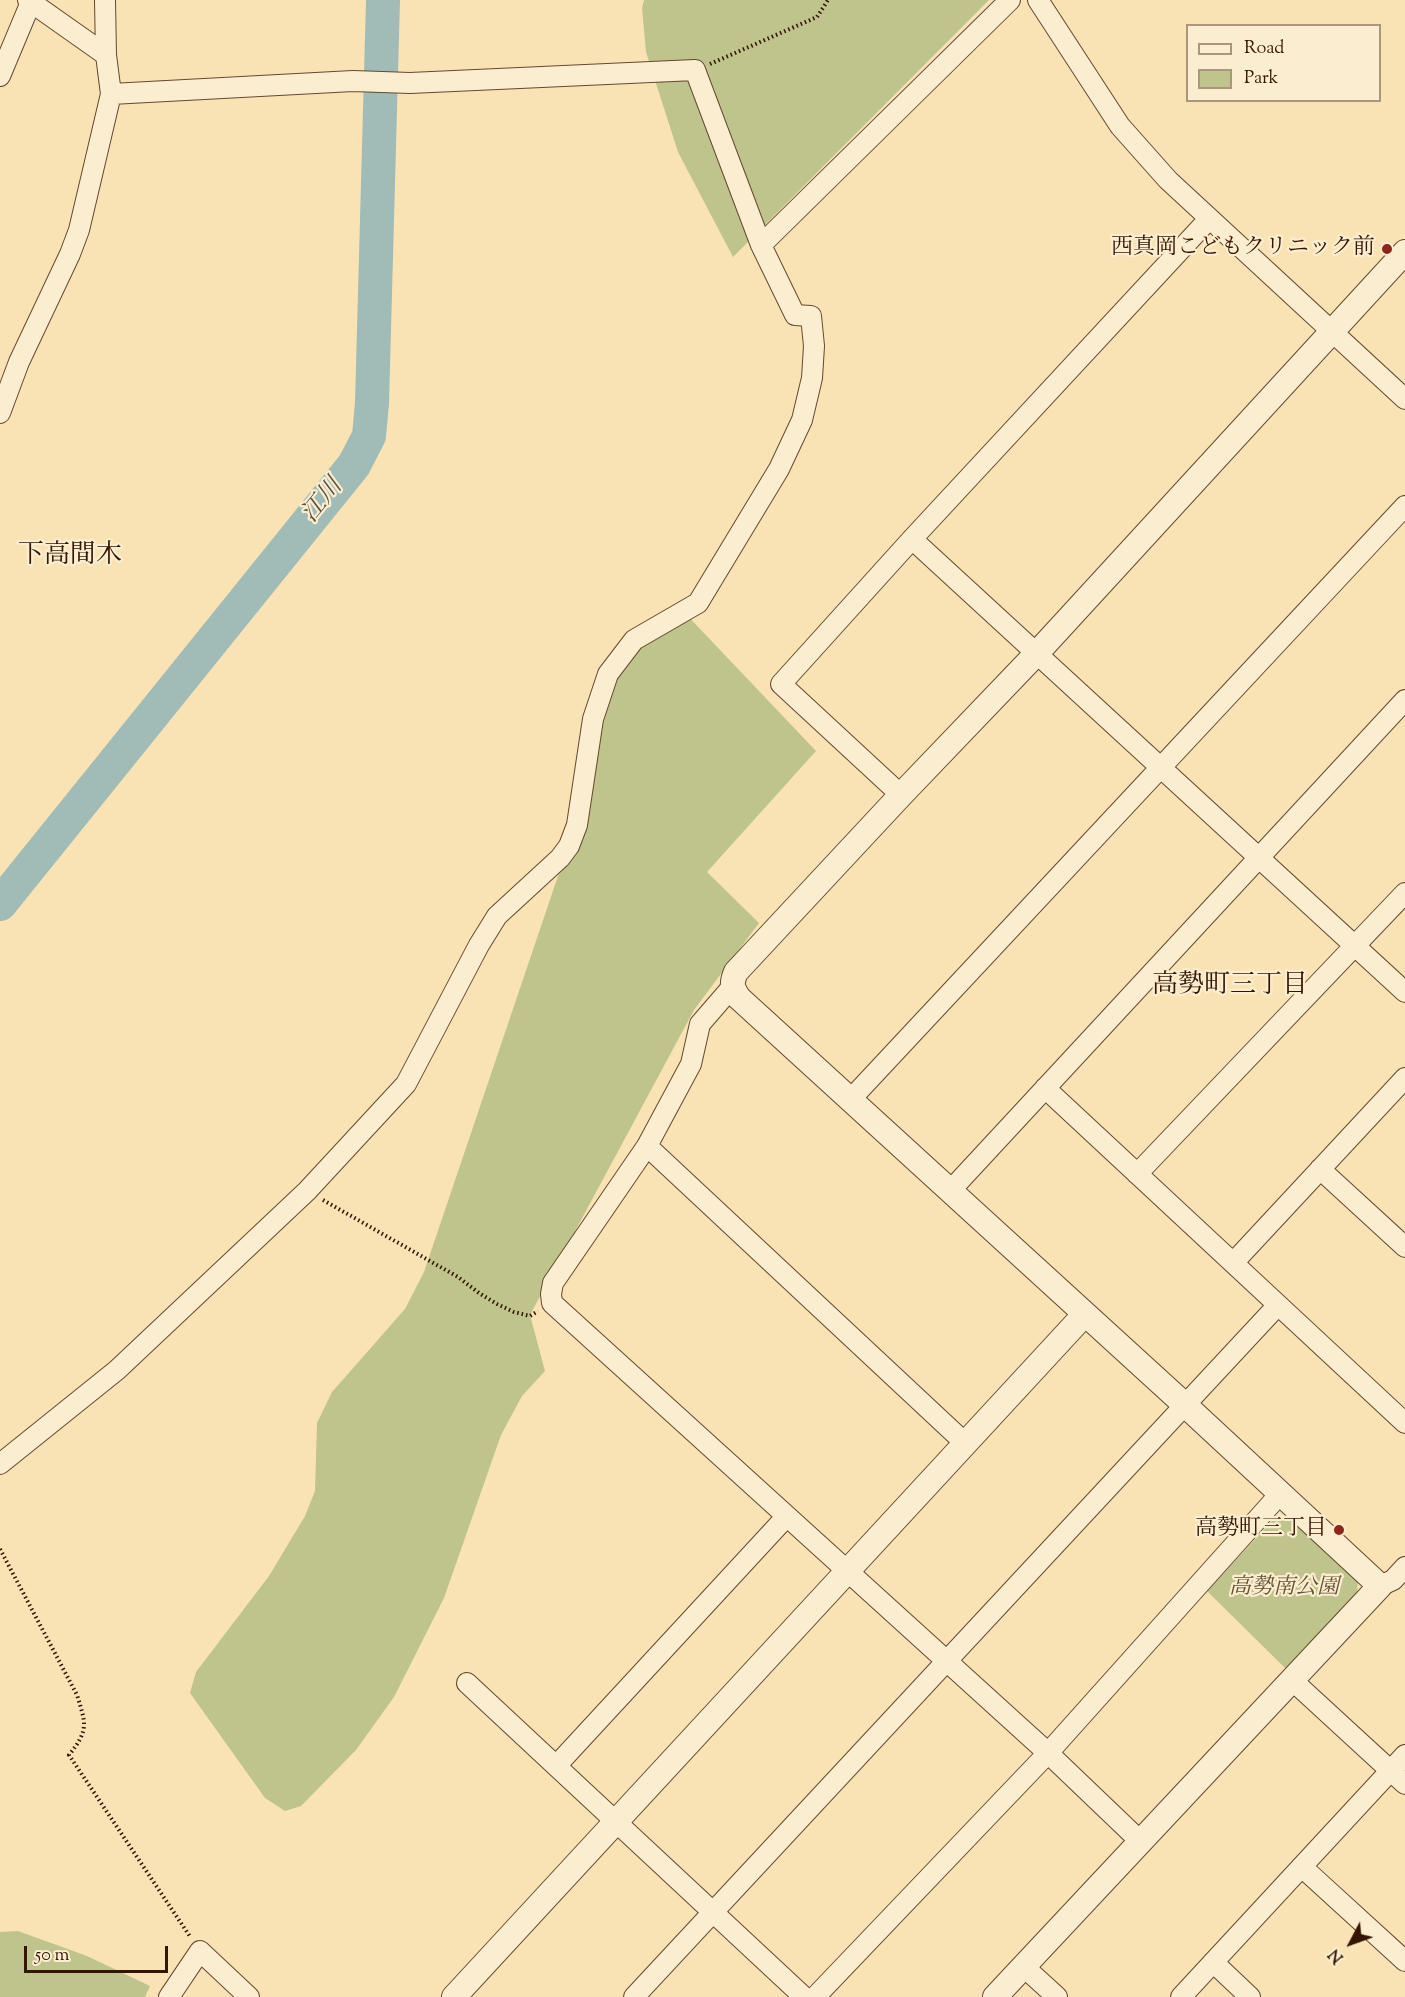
<!DOCTYPE html>
<html>
<head>
<meta charset="utf-8">
<style>
	body { margin:0 }
	#map { position:relative; width:1405px; height:1997px; overflow:hidden; background:#f9e3b5; font-family:"Sorts Mill Goudy",serif }
	canvas { display:block }
	.legend { position:absolute; left:1186px; top:24px; width:195px; height:78px; box-sizing:border-box; background:#fbedcf; border:2px solid #ab967d; margin:0; padding:8px 10px; list-style:none; font-size:18px; color:#341403 }
	.legend li { display:flex; align-items:center; gap:12px; height:30px }
	.legend b { width:30px; border:2px solid #ab967d }
	.north { position:absolute; left:1321px; top:1913px; width:60px; height:60px; -webkit-text-stroke:4px #fbedcf; paint-order:stroke; rotate:229deg; font-size:16px; font-weight:700; line-height:24px; text-align:center; color:#341403 }
	.north::after { content:''; display:block; margin:auto; width:21px; height:27px; background:#341403; clip-path:polygon(50% 0,100% 100%,50% 72%,0 100%) }
	.scale { position:absolute; left:24px; top:1946px; width:144px; height:27px; box-sizing:border-box; border:3px solid #341403; border-top:0; padding-left:8px; font-size:18px; line-height:21px; white-space:nowrap; color:#341403; -webkit-text-stroke:4px #fbedcf; paint-order:stroke }
</style>
</head>
<body>
<div id="map">
<canvas width="1405" height="1997"></canvas>
<ul class="legend">
<li><b style="height:8px;background:#fbedcf"></b>Road</li>
<li><b style="height:16px;background:#bfc38c"></b>Park</li>
</ul>
<div class="north">N</div>
<div class="scale">50 m</div>
</div>
<script>
const ctx = document.querySelector('canvas').getContext('2d');
ctx.lineJoin = 'round';
function fillPath(path, color) {
  ctx.fillStyle = color;
  ctx.fill(path, 'evenodd');
}
function strokePath(path, color, width, dash) {
  ctx.strokeStyle = color;
  ctx.lineWidth = width;
  ctx.lineCap = dash ? 'butt' : 'round';
  ctx.setLineDash(dash || []);
  ctx.stroke(path);
}
function drawText(font, color, halo, rows, align = 'center') {
  ctx.font = font + ' "Sorts Mill Goudy","Noto Serif JP",serif';
  ctx.lineWidth = 4.5;
  ctx.setLineDash([]);
  ctx.textBaseline = 'middle';
  ctx.strokeStyle = halo;
  ctx.fillStyle = color;
  for (const [text, x, y, turn = 0] of rows) {
    ctx.save();
    ctx.translate(x, y);
    ctx.rotate((+turn || 0) * Math.PI / 180);
    ctx.textAlign = isNaN(turn) ? turn : align;
    if (halo) ctx.strokeText(text, 0, 0);
    ctx.fillText(text, 0, 0);
    ctx.restore();
  }
}
fillPath(new Path2D(`
	M 644,0 L 989,0 L 733,257 L 678,152 L 646,52 L 642,8 Z
	M 683,611 L 816,751 L 707,872 L 759,923 L 694,1010 L 530,1315 L 545,1371 L 522,1396 L 501,1435 L 444,1598 L 394,1697 L 356,1750 L 301,1806 L 285,1811 L 265,1798 L 190,1693 L 196,1672 L 269,1576 L 305,1516 L 315,1491 L 317,1423 L 332,1392 L 405,1309 L 424,1272 L 559,873 L 608,674 Z
	M 1290,1518 L 1358,1578 L 1357,1594 L 1286,1669 L 1207,1591 L 1273,1520 Z
	M 18,1931 L 87,1956 L 150,1986 L 145,1997 L 0,1997 L 0,1932 Z`), '#bfc38c');
strokePath(new Path2D(`
	M 0,904 L 354,465 L 369,436 L 372,403 L 383,0`), '#a1bcb7', 34);
const minor = new Path2D(`
	M 28,0 L 106,55
	M 1038,0 L 1120,126 L 1168,180 L 1405,399
	M 0,76 L 31,2
	M 761,245 L 1010,0
	M 0,413 L 19,362 L 70,254 L 79,230 L 111,94 L 106,55 L 105,0
	M 912,539 L 1405,992
	M 901,795 L 781,684 L 912,539 L 1209,219
	M 732,987 L 700,1024 L 691,1064 L 647,1146 L 553,1283 L 551,1294 L 552,1303 L 1048,1753 L 1140,1841
	M 1045,1088 L 1405,1423
	M 850,1100 L 1405,506
	M 647,1146 L 966,1444
	M 1320,1169 L 1405,1247
	M 1137,1174 L 1405,893
	M 950,1191 L 1405,700
	M 1233,1263 L 1405,1078
	M 0,1464 L 117,1370 L 307,1191 L 406,1084 L 479,945 L 497,916 L 560,858 L 569,846 L 577,825 L 593,719 L 608,674 L 634,640 L 698,603 L 779,469 L 802,420 L 812,378 L 814,346 L 811,316 L 795,315 L 761,245 L 695,70 L 410,83 L 353,81 L 111,94
	M 1380,1586 L 1393,1580 L 1405,1567
	M 1293,1681 L 1405,1784
	M 467,1683 L 804,1997
	M 556,1766 L 787,1516
	M 1302,1867 L 1405,1961
	M 1213,1962 L 1250,1997
	M 1023,1966 L 1057,1997
	M 169,1997 L 200,1951 L 249,1997
	M 634,1997 L 1278,1305
	M 815,1997 L 1048,1753 L 1280,1494
	M 1181,1997 L 1405,1755`);
const tertiary = new Path2D(`
	M 454,1997 L 1084,1315
	M 995,1997 L 1380,1586 L 1185,1405 L 739,998 C 732,988 731,983 736,972 L 901,795 L 1037,653 L 1405,252`);
strokePath(minor, '#654830', 22);
strokePath(tertiary, '#654830', 26);
strokePath(new Path2D(`
	M 710,64 L 817,17 L 828,0
	M 323,1200 L 458,1277 L 479,1293 L 497,1304 L 514,1312 L 530,1316 L 538,1311
	M 0,1549 L 77,1695 C 86,1724 89,1730 69,1755 L 191,1938`), '#341403', 4, [1.5, 3]);
strokePath(minor, '#fbedcf', 20);
strokePath(tertiary, '#fbedcf', 24);
for (const [x, y, r, color] of [
	[1387,249,6,"#8f2418"],
	[1339,1530,6,"#8f2418"]
]) {
  const dot = new Path2D();
  dot.arc(x, y, r, 0, 2 * Math.PI);
  ctx.fillStyle = color;
  ctx.fill(dot);
  strokePath(dot, '#fbedcf', 2);
}
drawText('22px', '#341403', '#fbedcf', [
	["西真岡こどもクリニック前",1375,249],
	["高勢町三丁目",1327,1530]
], 'right');
drawText('italic 22px', '#655133', '#fbedcf', [
	["高勢南公園",1284,1589]
]);
drawText('italic 24px', '#5a4f42', '#fbedcf', [
	["江川",324,502,-51]
]);
drawText('26px', '#341403', '#fbedcf', [
	["下高間木",70,558],
	["高勢町三丁目",1230,988]
]);
</script>
</body>
</html>
